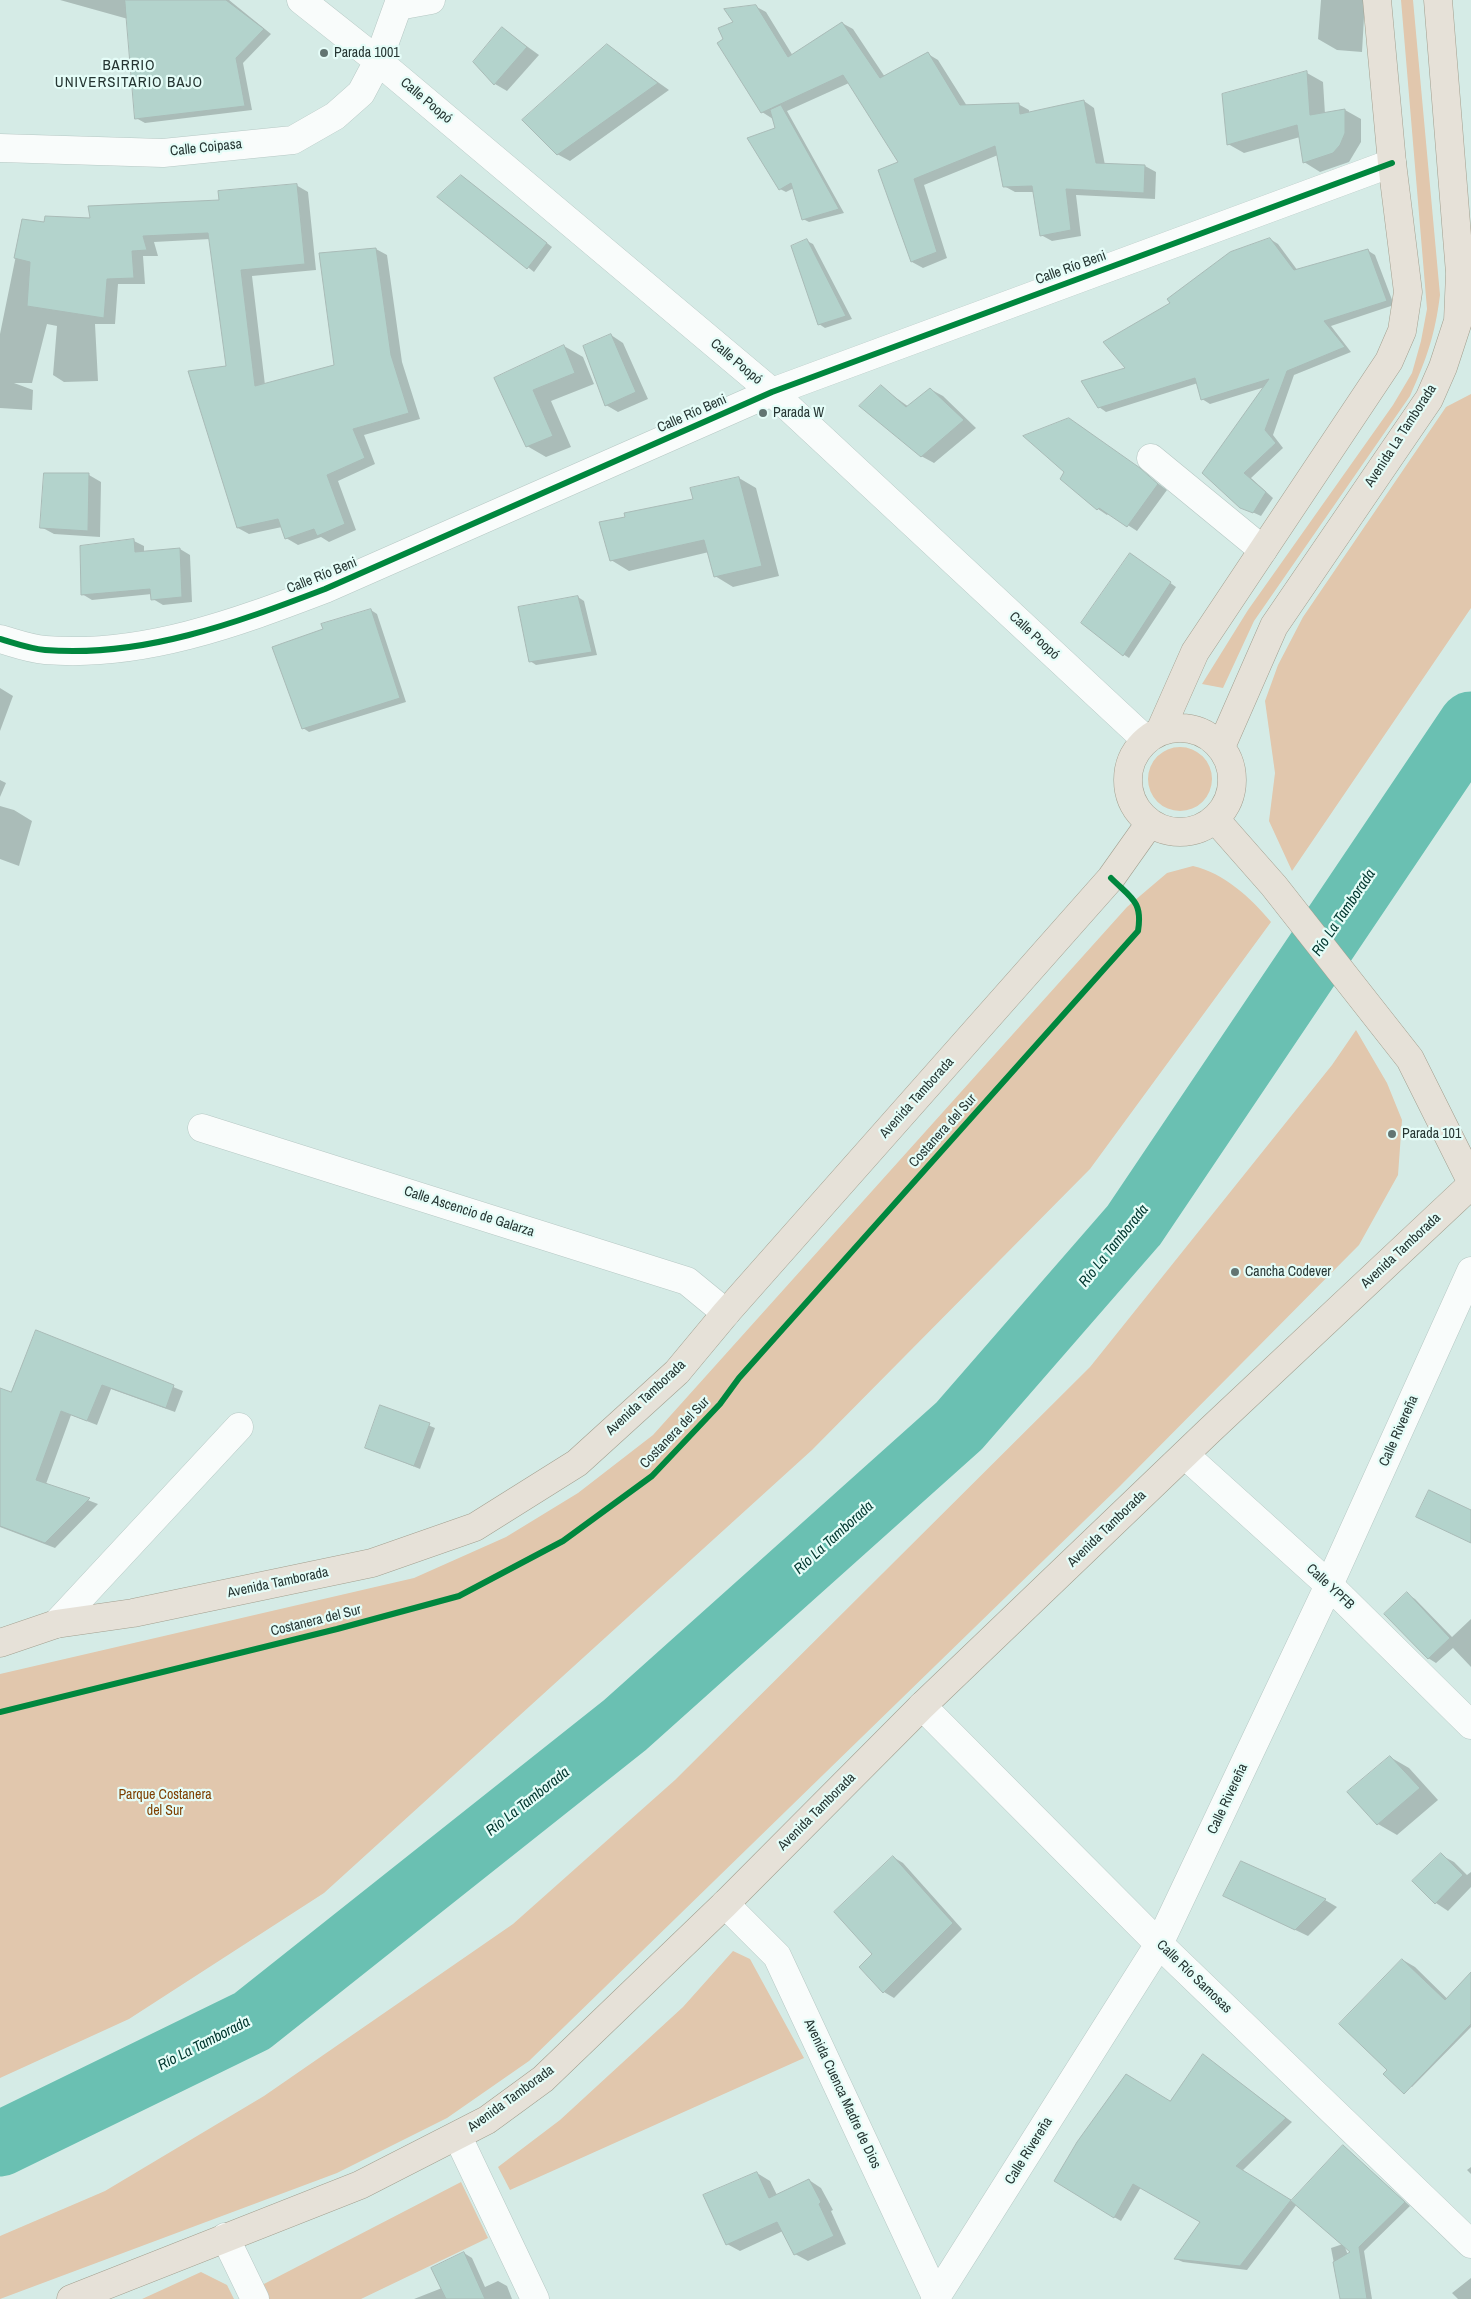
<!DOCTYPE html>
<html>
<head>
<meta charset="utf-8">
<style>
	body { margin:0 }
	canvas { display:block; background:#d5ebe6 }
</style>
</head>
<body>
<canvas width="1471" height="2299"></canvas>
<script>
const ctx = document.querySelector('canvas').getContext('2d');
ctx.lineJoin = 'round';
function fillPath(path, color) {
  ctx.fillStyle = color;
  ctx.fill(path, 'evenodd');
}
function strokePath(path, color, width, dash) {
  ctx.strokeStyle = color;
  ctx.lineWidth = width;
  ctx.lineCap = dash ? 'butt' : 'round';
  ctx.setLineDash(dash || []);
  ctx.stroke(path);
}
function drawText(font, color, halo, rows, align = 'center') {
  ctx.font = font + ' "Archivo Narrow",sans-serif';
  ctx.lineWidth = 4.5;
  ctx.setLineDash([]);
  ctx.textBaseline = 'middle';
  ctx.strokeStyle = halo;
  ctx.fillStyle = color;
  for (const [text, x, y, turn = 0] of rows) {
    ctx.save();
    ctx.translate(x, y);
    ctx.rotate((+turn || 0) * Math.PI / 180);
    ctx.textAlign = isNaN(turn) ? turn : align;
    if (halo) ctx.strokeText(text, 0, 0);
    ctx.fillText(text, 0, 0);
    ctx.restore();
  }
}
fillPath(new Path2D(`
	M 1401,0 L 1413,0 L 1440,295 C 1435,335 1427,358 1410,396 L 1254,621 L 1223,688 L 1202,684 L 1248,610 L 1393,405 L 1412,373 L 1421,341 L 1427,309 Z
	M 1471,394 L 1471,608 L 1292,871 L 1269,821 L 1275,773 L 1265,701 L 1278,665 L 1303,617 L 1446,407 Z
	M1148 779a32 32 0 1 1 64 0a32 32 0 1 1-64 0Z
	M 1193,866 C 1224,873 1251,898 1271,922 L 1090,1169 L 812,1450 L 324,1893 L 129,2019 L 0,2078 L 0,1674 L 414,1578 L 506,1537 L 578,1493 L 653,1435 L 1127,907 L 1167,873 Z
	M 1356,1030 L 1387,1083 L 1402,1120 L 1398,1175 L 1359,1245 L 1120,1486 L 529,2061 L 447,2118 L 337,2173 L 0,2299 L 0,2236 L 105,2191 L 264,2096 L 513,1924 L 675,1780 L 1090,1367 L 1332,1065 Z
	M 733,1951 L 750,1959 L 804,2058 L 510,2190 L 498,2167 L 560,2120 L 683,2007 Z
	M 461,2182 L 488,2238 L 361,2299 L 269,2299 L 262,2285 Z
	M 201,2272 L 227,2285 L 234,2299 L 142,2299 Z`), '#e1c7ad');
fillPath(new Path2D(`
	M 60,0 L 229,0 L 271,34 L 243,63 L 252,110 L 145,123 L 136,118 L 128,19 Z
	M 1321,0 L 1365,0 L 1362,52 L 1337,50 L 1318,39 Z
	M 755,6 L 766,12 L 793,56 L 842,23 L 853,29 L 885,77 L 928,54 L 938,60 L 967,106 L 1018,104 L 1029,110 L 1029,113 L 1084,101 L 1094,108 L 1105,165 L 1145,166 L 1156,172 L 1155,199 L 1076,195 L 1081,236 L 1052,241 L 1041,235 L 1035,192 L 1015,192 L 1004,186 L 998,155 L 924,185 L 947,258 L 923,268 L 912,262 L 900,162 L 849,83 L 787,111 L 844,213 L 809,222 L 803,219 L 794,188 L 786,192 L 780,189 L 776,129 L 773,119 L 762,112 L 724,39 L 735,23 Z
	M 503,29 L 539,55 L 507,91 L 495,84 L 474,62 Z
	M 607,46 L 669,90 L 570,161 L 557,154 Z
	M 1307,73 L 1323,82 L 1325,114 L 1345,110 L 1361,119 L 1361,142 L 1349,162 L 1320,172 L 1304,162 L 1300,137 L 1244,153 L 1228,144 L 1223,95 Z
	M 462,176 L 552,247 L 534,272 L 439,196 Z
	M 296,185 L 308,192 L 316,270 L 252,276 L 265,385 L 335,366 L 376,249 L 387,255 L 402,362 L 420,419 L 364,435 L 375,464 L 338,481 L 356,530 L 329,542 L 321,537 L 298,545 L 286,538 L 282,527 L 249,534 L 238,528 L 227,367 L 210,239 L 154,242 L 158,256 L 143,256 L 145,284 L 118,284 L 115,324 L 95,324 L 98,381 L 64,382 L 53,375 L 57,326 L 47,324 L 32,383 L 14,383 L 33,390 L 32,410 L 0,408 L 0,334 L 23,221 L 46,223 L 91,220 L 221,201 Z
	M 1270,239 L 1278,244 L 1298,271 L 1367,250 L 1375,255 L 1394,305 L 1331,326 L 1351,352 L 1294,375 L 1273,435 L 1283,448 L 1251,478 L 1273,498 L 1261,516 L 1250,511 L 1203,473 L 1265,387 L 1210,404 L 1202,399 L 1198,383 L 1106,412 L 1099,407 L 1172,304 Z
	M 807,241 L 813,244 L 852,319 L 825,328 L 819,324 Z
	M 611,335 L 623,343 L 648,399 L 618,412 L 606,405 Z
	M 564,346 L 583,357 L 594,384 L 551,401 L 571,447 L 546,457 L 527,446 L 495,378 Z
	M 881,387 L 909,407 L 930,389 L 943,396 L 976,428 L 934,463 L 921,456 Z
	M 1079,425 L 1167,490 L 1137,531 L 1109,513 L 1107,515 L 1098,509 L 1066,472 Z
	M 89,475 L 101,482 L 100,537 L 54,534 L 41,527 Z
	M 739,478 L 756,488 L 779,576 L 733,587 L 715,576 L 709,552 L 629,571 L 611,560 L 694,500 Z
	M 134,541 L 144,546 L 144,553 L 180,549 L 190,555 L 192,602 L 163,605 L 153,599 L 152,594 L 92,600 L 82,594 Z
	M 1136,558 L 1176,587 L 1129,658 L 1123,654 Z
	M 578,597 L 584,601 L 597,655 L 536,665 L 530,661 Z
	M 371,610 L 377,614 L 406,702 L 309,732 L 303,728 L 324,630 Z
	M 0,688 L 13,696 L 0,731 Z
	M 0,780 L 6,783 L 0,797 Z
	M 0,806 L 14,810 L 32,821 L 19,866 L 0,859 Z
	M 37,1332 L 183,1391 L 175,1412 L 111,1389 L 97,1425 L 71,1415 L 46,1484 L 98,1504 L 55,1548 L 0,1527 L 0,1406 L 12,1394 Z
	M 381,1406 L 435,1428 L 420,1469 L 366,1447 Z
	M 1407,1594 L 1415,1599 L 1452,1637 L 1471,1619 L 1471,1667 L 1453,1648 L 1436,1663 L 1428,1658 Z
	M 1390,1757 L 1409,1768 L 1438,1800 L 1397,1835 L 1378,1824 Z
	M 1441,1855 L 1454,1862 L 1467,1875 L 1471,1872 L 1471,1887 L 1448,1911 L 1436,1903 L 1414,1881 Z
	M 893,1857 L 903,1863 L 962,1929 L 894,1998 L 884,1992 L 861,1967 L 874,1954 Z
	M 1242,1862 L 1325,1900 L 1337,1907 L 1308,1936 L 1237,1902 Z
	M 1403,1960 L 1415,1967 L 1471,2022 L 1471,2027 L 1412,2087 L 1399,2080 Z
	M 1204,2056 L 1292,2122 L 1242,2171 L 1292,2202 L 1343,2147 L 1410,2206 L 1364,2251 L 1372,2299 L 1341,2299 L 1331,2248 L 1343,2244 L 1297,2204 L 1247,2270 L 1183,2262 L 1176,2259 L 1202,2222 L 1141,2187 L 1121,2221 L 1114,2217 L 1170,2102 ZM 1344,2245 L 1352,2252 L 1348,2255 Z
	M 1471,2167 L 1471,2174 L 1467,2170 Z
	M 757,2173 L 770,2181 L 777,2195 L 809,2180 L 821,2188 L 833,2210 L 831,2211 L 846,2244 L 808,2261 L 795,2254 L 783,2231 L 740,2251 L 727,2244 Z
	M 464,2253 L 472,2258 L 485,2287 L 498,2281 L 507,2286 L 512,2299 L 414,2299 L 442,2288 Z
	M 1471,2278 L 1471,2299 L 1458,2299 L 1452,2293 Z`), '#0003');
strokePath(new Path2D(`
	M 0,2144 L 252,2021 L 625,1725 L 959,1426 L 1134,1225 L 1471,724`), '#6ac0b2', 65);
const building = new Path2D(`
	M 125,0 L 226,0 L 264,29 L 236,58 L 245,106 L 135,119 Z
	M 756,5 L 788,57 L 842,22 L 880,78 L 928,52 L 960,105 L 1019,103 L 1020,114 L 1084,100 L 1096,163 L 1145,165 L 1144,193 L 1066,189 L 1071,230 L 1040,236 L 1032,186 L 1003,187 L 995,146 L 914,179 L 937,252 L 911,262 L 878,170 L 898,162 L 843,75 L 761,113 L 717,43 L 723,39 L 718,28 L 733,22 L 724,9 Z
	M 502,27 L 527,47 L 494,85 L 473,62 Z
	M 607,44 L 658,83 L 557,155 L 522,120 Z
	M 1307,71 L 1310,115 L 1345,109 L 1345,133 L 1340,145 L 1333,153 L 1303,163 L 1297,125 L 1227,145 L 1222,94 Z
	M 781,105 L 817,169 L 839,209 L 802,220 L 791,183 L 779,190 L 747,138 L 775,128 L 770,110 Z
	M 461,175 L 547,243 L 527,269 L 437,197 Z
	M 297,184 L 305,264 L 241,270 L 255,386 L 334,365 L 319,253 L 376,248 L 391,355 L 409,413 L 353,429 L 365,458 L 327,475 L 345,524 L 317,536 L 314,529 L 285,539 L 278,519 L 237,528 L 188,371 L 226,366 L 208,233 L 143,236 L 147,250 L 132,251 L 134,278 L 107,279 L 104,318 L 27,306 L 30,262 L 14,258 L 22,219 L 44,222 L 45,216 L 90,218 L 88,206 L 219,200 L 218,191 Z
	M 1270,238 L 1294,270 L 1368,249 L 1387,301 L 1324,321 L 1345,347 L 1287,371 L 1265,430 L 1276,443 L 1244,473 L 1266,492 L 1253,513 L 1240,508 L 1202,473 L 1269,379 L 1201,400 L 1195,378 L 1098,408 L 1081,381 L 1125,368 L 1103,342 L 1170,303 L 1167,299 L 1230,252 Z
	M 807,239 L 846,316 L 818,325 L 791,246 Z
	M 611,334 L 636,392 L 605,406 L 583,346 Z
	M 564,345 L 575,373 L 533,390 L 553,436 L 526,447 L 494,378 Z
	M 881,385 L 906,407 L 930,388 L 964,420 L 921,457 L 859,406 Z
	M 1069,418 L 1140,468 L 1158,484 L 1127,527 L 1099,508 L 1097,510 L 1060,479 L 1064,472 L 1023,436 Z
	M 44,473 L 89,473 L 88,531 L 40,528 Z
	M 739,477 L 762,566 L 714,577 L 704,540 L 610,561 L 599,522 L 625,517 L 624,513 L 693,499 L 690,488 Z
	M 134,539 L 135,552 L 180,548 L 182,597 L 151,600 L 150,589 L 81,595 L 80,546 Z
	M 1130,553 L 1171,582 L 1123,656 L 1081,623 Z
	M 578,596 L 592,652 L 529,662 L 518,607 Z
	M 371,609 L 400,698 L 302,729 L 272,647 L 323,629 L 321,624 Z
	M 36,1330 L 174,1385 L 166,1408 L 102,1385 L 87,1421 L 61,1411 L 36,1480 L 90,1498 L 45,1543 L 0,1526 L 0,1388 L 11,1392 Z
	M 380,1405 L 430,1423 L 414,1466 L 365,1448 Z
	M 1429,1490 L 1471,1510 L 1471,1543 L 1416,1517 Z
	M 1407,1592 L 1450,1638 L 1428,1659 L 1384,1614 Z
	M 1390,1756 L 1420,1788 L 1377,1825 L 1347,1792 Z
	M 1441,1853 L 1463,1875 L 1435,1904 L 1412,1881 Z
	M 893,1856 L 953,1923 L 883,1993 L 859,1967 L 872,1954 L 834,1912 Z
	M 1241,1861 L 1326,1899 L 1295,1930 L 1223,1896 Z
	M 1402,1959 L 1445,2000 L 1471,1972 L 1471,2024 L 1404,2094 L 1383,2074 L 1387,2070 L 1339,2024 Z
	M 1203,2054 L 1286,2118 L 1236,2166 L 1291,2200 L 1240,2266 L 1174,2259 L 1200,2222 L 1133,2184 L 1114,2218 L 1054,2181 L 1077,2142 L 1126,2074 L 1170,2101 Z
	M 1343,2145 L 1405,2202 L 1359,2247 L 1367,2299 L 1340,2299 L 1333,2262 L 1350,2252 L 1291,2201 Z
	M 757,2172 L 769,2198 L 809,2179 L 821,2202 L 819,2204 L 834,2236 L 794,2255 L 777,2222 L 726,2245 L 703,2195 Z
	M 464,2252 L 485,2299 L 446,2299 L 431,2268 Z`);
fillPath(building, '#b3d3cc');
strokePath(building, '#a9bbb7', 1);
const minor = new Path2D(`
	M 301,0 L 378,61 L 772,392 L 1146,740
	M 398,6 L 431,0
	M 0,148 L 163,153 L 293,140 L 335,116 L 361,93 L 378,61 L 400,0
	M 1151,458 L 1263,550
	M 0,639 C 14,643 30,649 45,650 C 142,658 236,623 325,589 L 772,392 L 1392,163
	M 202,1128 L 687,1281 L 726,1313
	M 1185,1455 L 1329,1585 L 1471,1725
	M 56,1624 L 239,1427
	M 922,1706 L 1159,1944 L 1471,2244
	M 725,1904 L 777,1956 L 937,2299
	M 458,2137 L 535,2299
	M 225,2237 L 255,2299
	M 935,2299 L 1159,1944 L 1329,1585 L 1471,1271`);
const major = new Path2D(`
	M1128 780a52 52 0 1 1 104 0a52 52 0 1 1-104 0Z
	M 1160,731 L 1195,652 L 1389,361 L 1402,331 L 1408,292 L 1392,163 L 1377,0
	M 1221,747 L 1274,626 L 1429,399 L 1443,367 L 1458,321 L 1460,273 L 1438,0
	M 1215,819 L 1274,886 L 1410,1059 L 1471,1181
	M 0,1643 L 56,1624 L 133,1613 L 372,1563 L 475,1527 L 577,1463 L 677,1372 L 726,1313 L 1111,878 L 1150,823
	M 71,2299 L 360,2185 L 487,2120 L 543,2079 L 725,1904 L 922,1706 L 1209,1431 L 1471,1185`);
strokePath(minor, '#b6c8c4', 29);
strokePath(major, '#a29f8f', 29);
strokePath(minor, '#f9fcfb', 28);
strokePath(major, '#e6e1d8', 28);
strokePath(new Path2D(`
	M 0,639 C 14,643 30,649 45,650 C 142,658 236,623 325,589 L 772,392 L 1392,163
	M 0,1712 L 337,1629 L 459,1596 L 563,1541 L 652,1476 L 720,1404 L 739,1378 L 1138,931 C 1143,901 1131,898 1111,878`), '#00873e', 6);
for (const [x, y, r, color] of [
	[324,53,5,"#637572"],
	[763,413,5,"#637572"],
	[1392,1134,5,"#637572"],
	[1235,1272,5,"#637572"]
]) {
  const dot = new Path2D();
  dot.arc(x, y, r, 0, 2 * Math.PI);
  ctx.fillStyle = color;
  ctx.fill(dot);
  strokePath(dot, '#e5fdf8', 2);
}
drawText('14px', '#263633', '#e5fdf8', [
	["Parada 1001",334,53],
	["Parada W",773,413],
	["Parada 101",1402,1134],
	["Cancha Codever",1245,1272]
], 'left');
drawText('14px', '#263633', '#e5fdf8', [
	["Calle Poopó",426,101,40],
	["Calle Coipasa",206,148,-6],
	["Calle Río Beni",1071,268,-20],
	["Calle Poopó",736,362,40],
	["Calle Río Beni",692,414,-24],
	["Avenida La Tamborada",1401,436,-57],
	["Calle Río Beni",322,576,-22],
	["Calle Poopó",1034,636,43],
	["Avenida Tamborada",917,1098,-48],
	["Costanera del Sur",943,1131,-48],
	["Calle Ascencio de Galarza",469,1212,18],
	["Avenida Tamborada",1401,1251,-43],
	["Avenida Tamborada",646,1398,-43],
	["Calle Rivereña",1399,1431,-66],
	["Costanera del Sur",675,1433,-46],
	["Avenida Tamborada",1107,1529,-44],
	["Avenida Tamborada",278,1583,-12],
	["Calle YPFB",1330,1587,43],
	["Costanera del Sur",316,1621,-14],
	["Calle Rivereña",1228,1799,-65],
	["Avenida Tamborada",817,1812,-45],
	["Calle Río Samosas",1194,1977,44],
	["Avenida Cuenca Madre de Dios",842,2094,65],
	["Avenida Tamborada",511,2099,-36],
	["Calle Rivereña",1029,2151,-58]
]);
drawText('14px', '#7e3f01', '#e5fdf8', [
	["Parque Costanera",165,1795],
	["del Sur",165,1811]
]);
ctx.letterSpacing = '1px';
drawText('15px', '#263633', '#e5fdf8', [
	["BARRIO",129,66],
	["UNIVERSITARIO BAJO",129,83]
]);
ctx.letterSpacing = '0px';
drawText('italic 15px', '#00362e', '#e5fdf8', [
	["Río La Tamborada",1344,913,-56],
	["Río La Tamborada",1114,1246,-51],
	["Río La Tamborada",834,1538,-42],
	["Río La Tamborada",528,1802,-38],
	["Río La Tamborada",204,2044,-27]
]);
</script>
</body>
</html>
